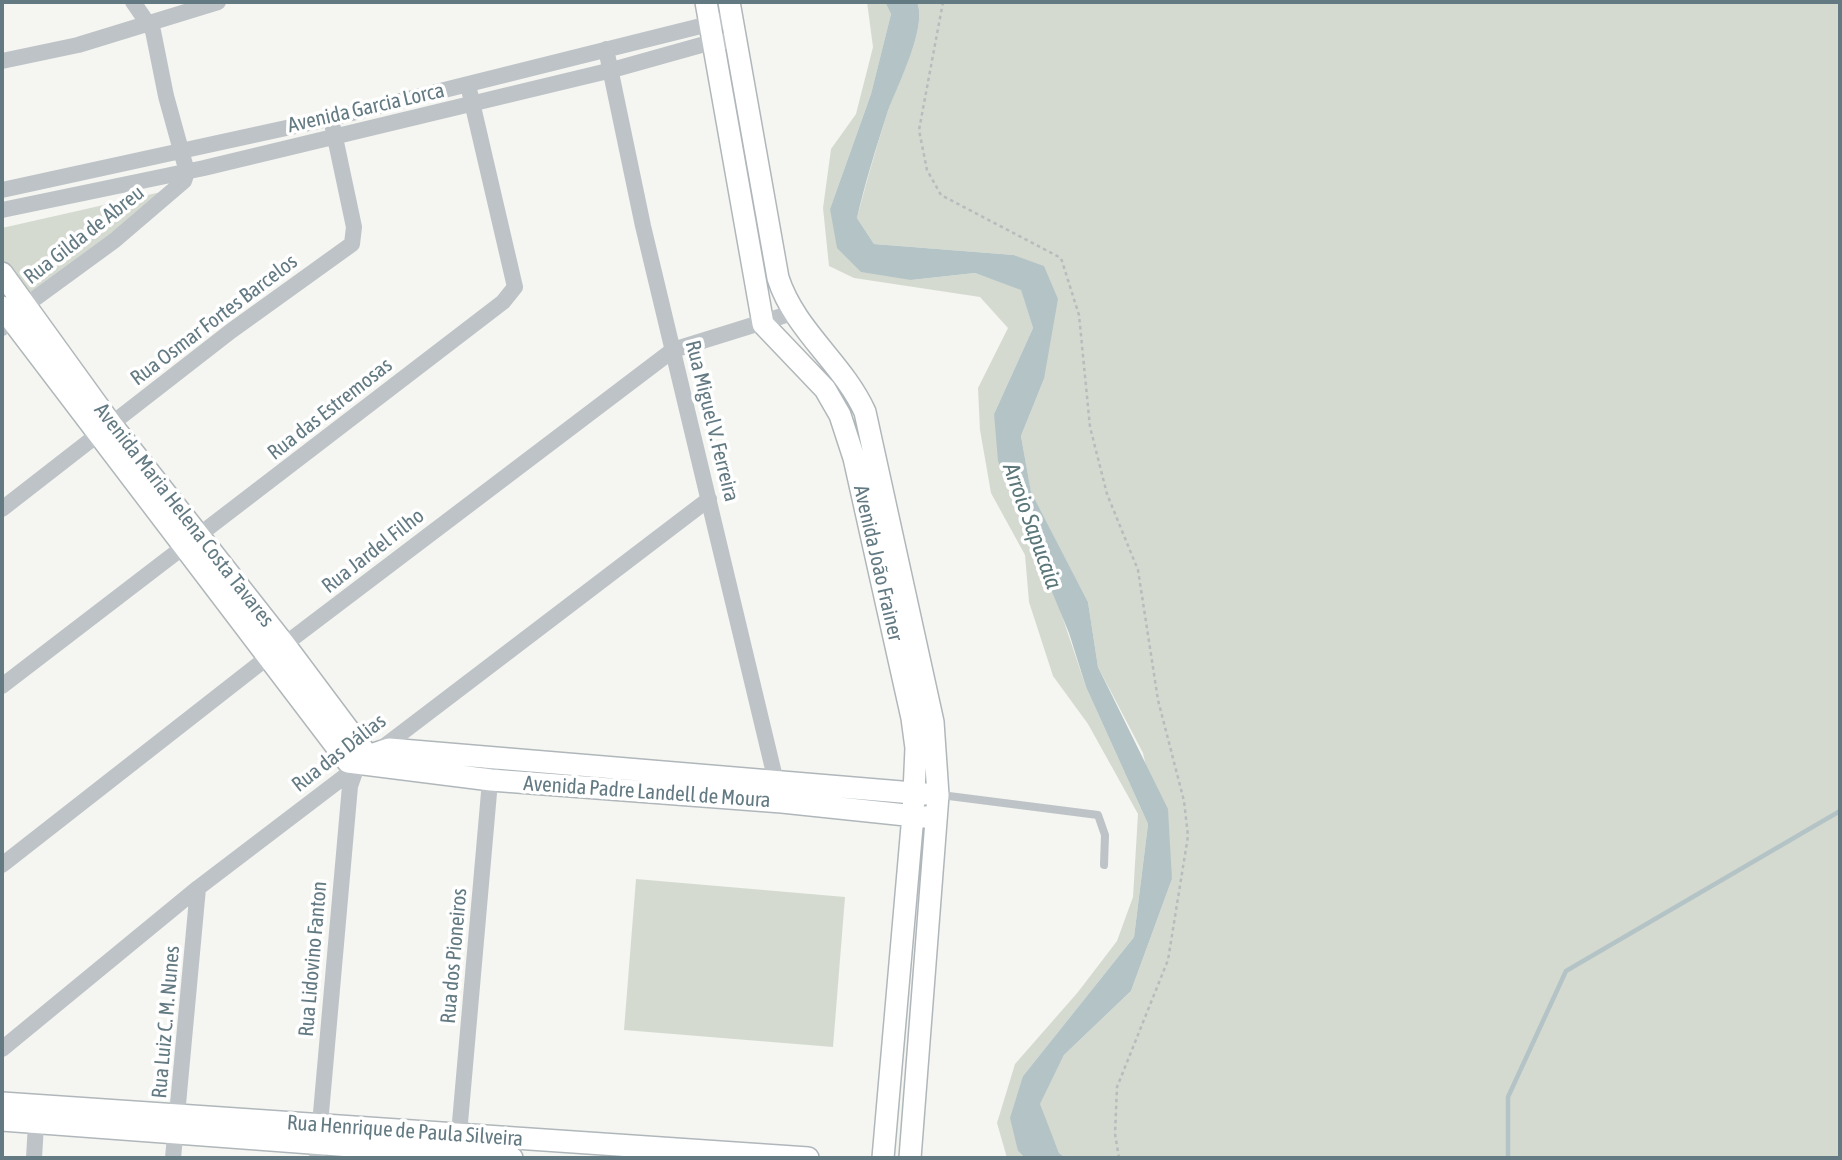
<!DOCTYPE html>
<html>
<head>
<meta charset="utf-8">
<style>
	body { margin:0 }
	#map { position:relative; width:1842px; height:1160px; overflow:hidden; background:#f5f5f1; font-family:"Asap Condensed",sans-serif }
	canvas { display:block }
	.frame { position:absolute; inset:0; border:4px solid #637a83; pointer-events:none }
</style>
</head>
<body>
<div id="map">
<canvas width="1842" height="1160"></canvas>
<div class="frame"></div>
</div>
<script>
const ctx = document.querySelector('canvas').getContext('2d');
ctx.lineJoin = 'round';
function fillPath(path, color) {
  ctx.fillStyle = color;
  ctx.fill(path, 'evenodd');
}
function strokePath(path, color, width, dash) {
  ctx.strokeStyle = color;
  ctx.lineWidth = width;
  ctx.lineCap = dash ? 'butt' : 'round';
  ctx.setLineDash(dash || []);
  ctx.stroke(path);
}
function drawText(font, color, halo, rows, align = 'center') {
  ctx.font = font + ' "Asap Condensed",sans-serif';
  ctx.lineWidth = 7;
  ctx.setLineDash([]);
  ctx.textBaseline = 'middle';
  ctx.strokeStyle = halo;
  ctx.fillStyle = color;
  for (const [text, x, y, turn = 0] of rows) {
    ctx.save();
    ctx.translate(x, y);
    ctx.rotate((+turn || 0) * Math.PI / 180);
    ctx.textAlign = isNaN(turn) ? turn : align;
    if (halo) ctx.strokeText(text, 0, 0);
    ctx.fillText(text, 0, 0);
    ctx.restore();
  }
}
fillPath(new Path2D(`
	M 867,2 L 885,2 L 891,14 L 871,94 L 830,209 L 911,280 L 975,273 L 1021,289 L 1033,328 L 994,414 L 1086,687 L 1148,824 L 1134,937 L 1023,1076 L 1018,1151 L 1025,1158 L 1007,1158 L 997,1123 L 1015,1064 L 1078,992 L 1117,941 L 1133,897 L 1138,814 L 1088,724 L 1053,676 L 1029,602 L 1025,555 L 991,493 L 980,430 L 978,388 L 1008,328 L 980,297 L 854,278 L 829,266 L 823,208 L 831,149 L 856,114 L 873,47 Z
	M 917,2 L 1840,2 L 1840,1158 L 1066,1158 L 1059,1153 L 1039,1105 L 1064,1055 L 1131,991 L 1172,879 L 1143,753 L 1098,667 L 1088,602 L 1031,493 L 1021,436 L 1044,379 L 1043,266 L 1014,255 L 874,244 L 857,218 C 866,183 876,148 887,114 C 896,87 928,28 917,2 Z
	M 170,190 L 25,296 L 2,263 L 2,228 Z
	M 636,879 L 845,897 L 833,1047 L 624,1030 Z`), '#d5dad0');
fillPath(new Path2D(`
	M 885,2 L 917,2 C 928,28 896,88 887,114 C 876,148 865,183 857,218 L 874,244 L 1014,255 L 1044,266 L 1058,299 L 1044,379 L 1021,436 L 1031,492 L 1088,602 L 1098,667 L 1168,809 L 1172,879 L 1131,991 L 1064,1055 L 1040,1104 L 1059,1153 L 1066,1158 L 1025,1158 L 1018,1151 L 1010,1118 L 1023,1076 L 1134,937 L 1148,824 L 1086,687 L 1069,633 L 998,461 L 994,414 L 1033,328 L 1021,290 L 975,273 L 911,280 L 861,272 L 837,248 L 830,209 L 871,94 L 891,14 Z`), '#b4c4c6');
strokePath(new Path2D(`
	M 1508,1158 L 1508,1097 L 1566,971 L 1840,811`), '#b4c4c6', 4.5);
const secondary = new Path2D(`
	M 706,2 L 763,324 L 825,389 L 840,415 L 854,458 L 912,718 L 916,748 L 913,815 L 883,1158
	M 729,2 L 778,278 C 795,331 843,363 865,412 L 933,722 L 938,795 L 910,1158
	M 2,273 L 111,424 L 285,645 L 368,756 L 389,749 L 925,794
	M 2,307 L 348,762 L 491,780 L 782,802 L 925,817
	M 2,1103 L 808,1158
	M 2,1120 L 512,1158`);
strokePath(secondary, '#b0b7ba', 24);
strokePath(new Path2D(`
	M 943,2 L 919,130 L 927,170 L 941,195 L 1061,258 L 1079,315 L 1090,427 L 1107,494 L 1138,570 L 1158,700 L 1184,801 L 1188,836 L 1168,960 L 1117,1087 L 1115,1134 L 1119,1158`), '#b7bcbd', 2.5, [3.5, 3.5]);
strokePath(new Path2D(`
	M 941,795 L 1098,815 L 1105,835 L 1104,865`), '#bdc3c6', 8);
strokePath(new Path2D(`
	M 606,49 L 643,226 L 778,790
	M 2,61 L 78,45 L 218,2
	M 2,190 L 332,118 L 733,18
	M 2,210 L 204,168 L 612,70 L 712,42 L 738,40
	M 2,328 L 26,305 L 115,240 L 184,181 L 187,172 L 166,96 L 153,31 L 133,2
	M 2,509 L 231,331 L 352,244 L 354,227 L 333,128
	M 2,686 L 503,302 L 515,287 L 468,85
	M 2,865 L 268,657 L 673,350 L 792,313
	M 2,1049 L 198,888 L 709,499
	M 458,1145 L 491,770
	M 34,1158 L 36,1124
	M 173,1158 L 198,888
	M 317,1158 L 350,786 L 357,766`), '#bdc3c6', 16);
strokePath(secondary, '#fff', 21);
drawText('21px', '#637a83', '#fff', [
	["Avenida Garcia Lorca",366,108,-13],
	["Rua Gilda de Abreu",84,235,-38],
	["Rua Osmar Fortes Barcelos",214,320,-37],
	["Rua das Estremosas",330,409,-38],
	["Rua Miguel V. Ferreira",712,421,76],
	["Avenida Maria Helena Costa Tavares",184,515,52],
	["Rua Jardel Filho",373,551,-38],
	["Avenida João Frainer",878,563,77],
	["Rua das Dálias",339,753,-38],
	["Avenida Padre Landell de Moura",647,792,4],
	["Rua dos Pioneiros",454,956,-85],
	["Rua Lidovino Fanton",313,959,-85],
	["Rua Luiz C. M. Nunes",166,1022,-85],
	["Rua Henrique de Paula Silveira",405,1131,4]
]);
drawText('italic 23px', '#5a7679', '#fff', [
	["Arroio Sapucaia",1032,526,70]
]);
</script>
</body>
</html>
